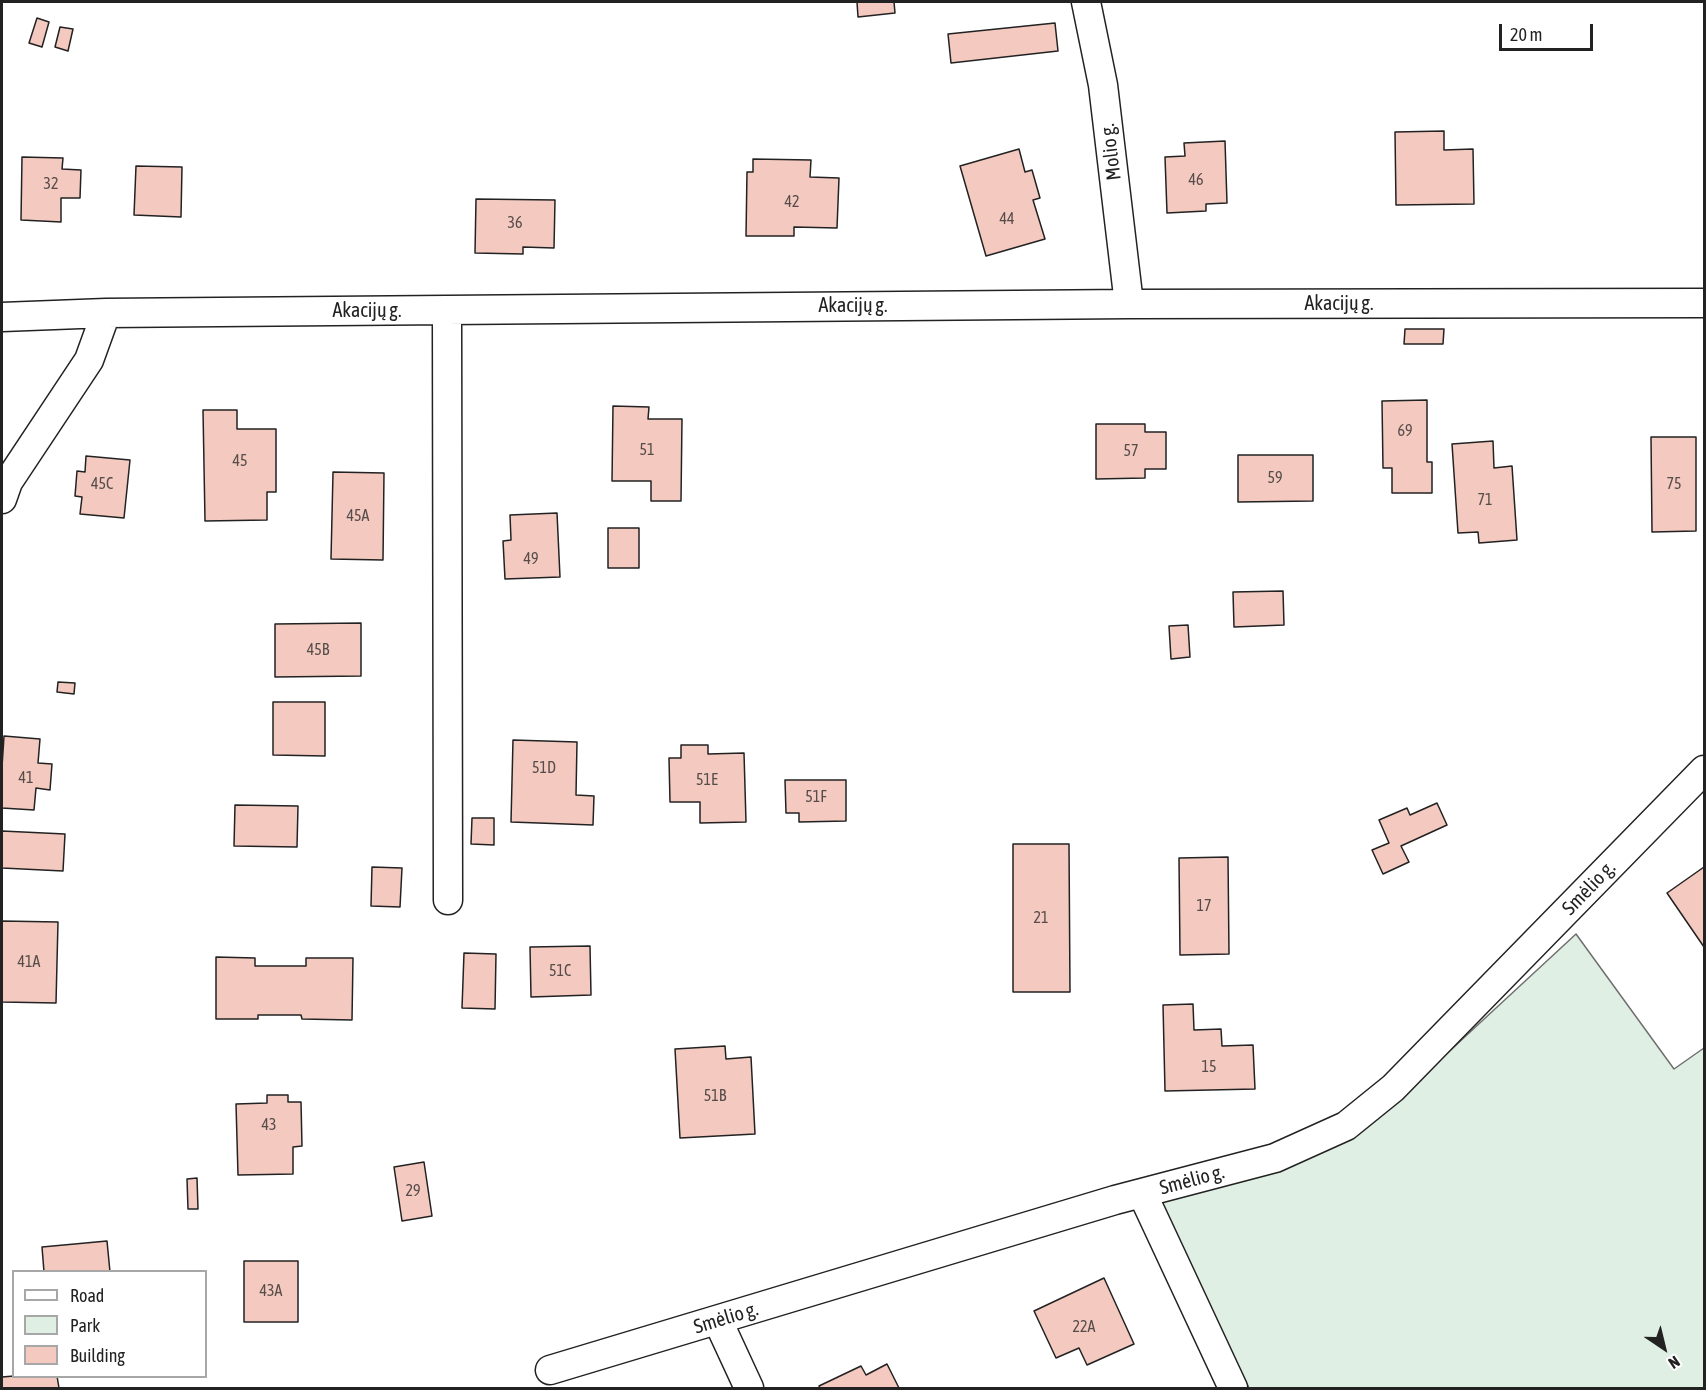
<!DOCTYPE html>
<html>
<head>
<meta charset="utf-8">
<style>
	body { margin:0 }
	#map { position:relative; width:1706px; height:1390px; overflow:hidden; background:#fff; font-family:"Asap Condensed",sans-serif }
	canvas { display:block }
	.frame { position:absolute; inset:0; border:3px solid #222; pointer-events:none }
	.legend { position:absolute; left:12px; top:1270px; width:195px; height:108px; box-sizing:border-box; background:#fff; border:2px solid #a7a7a7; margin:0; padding:8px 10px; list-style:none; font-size:18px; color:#222 }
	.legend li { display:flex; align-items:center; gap:12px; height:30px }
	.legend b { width:30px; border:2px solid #a7a7a7 }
	.north { position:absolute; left:1634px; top:1318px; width:60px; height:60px; -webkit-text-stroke:4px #fff; paint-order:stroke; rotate:145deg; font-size:16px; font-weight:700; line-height:24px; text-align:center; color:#222 }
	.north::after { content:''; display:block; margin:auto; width:21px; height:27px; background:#222; clip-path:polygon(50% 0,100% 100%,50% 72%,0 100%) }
	.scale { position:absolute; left:1499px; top:24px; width:94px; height:27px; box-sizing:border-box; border:3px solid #222; border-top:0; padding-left:8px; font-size:18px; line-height:21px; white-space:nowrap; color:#222; -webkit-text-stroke:4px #fff; paint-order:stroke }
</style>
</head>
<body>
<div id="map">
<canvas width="1706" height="1390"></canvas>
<div class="frame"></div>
<ul class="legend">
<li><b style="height:8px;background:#fff"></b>Road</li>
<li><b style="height:16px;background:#e0efe3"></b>Park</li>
<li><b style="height:16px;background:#f3c9c0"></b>Building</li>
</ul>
<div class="north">N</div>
<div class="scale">20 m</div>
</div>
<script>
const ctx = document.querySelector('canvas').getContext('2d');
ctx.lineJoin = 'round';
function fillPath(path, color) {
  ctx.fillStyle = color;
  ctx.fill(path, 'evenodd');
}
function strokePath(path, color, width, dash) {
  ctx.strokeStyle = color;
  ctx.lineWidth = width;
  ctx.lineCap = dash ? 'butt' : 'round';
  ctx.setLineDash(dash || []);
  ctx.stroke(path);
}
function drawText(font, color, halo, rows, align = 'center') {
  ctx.font = font + ' "Asap Condensed",sans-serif';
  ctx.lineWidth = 4.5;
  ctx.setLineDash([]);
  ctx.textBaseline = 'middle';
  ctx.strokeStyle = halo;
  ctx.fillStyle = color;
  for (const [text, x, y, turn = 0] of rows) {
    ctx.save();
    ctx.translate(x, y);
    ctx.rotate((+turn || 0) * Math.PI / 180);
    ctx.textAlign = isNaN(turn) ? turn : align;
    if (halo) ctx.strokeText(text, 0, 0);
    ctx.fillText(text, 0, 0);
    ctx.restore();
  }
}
const green = new Path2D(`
	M 1576,934 L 1674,1069 L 1704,1048 L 1704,1388 L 1249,1388 L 1157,1201 L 1375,1120 Z`);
fillPath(green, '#e0efe3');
strokePath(green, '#6f6f6f', 1.5);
const building = new Path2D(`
	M 857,2 L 894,2 L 895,13 L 858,17 Z
	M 37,18 L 49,22 L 42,47 L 29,43 Z
	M 1055,23 L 1058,51 L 951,63 L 948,34 Z
	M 60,27 L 73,29 L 68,51 L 55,47 Z
	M 1444,131 L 1444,150 L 1473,149 L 1474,204 L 1396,205 L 1395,132 Z
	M 1225,141 L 1227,203 L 1206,204 L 1206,211 L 1167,213 L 1165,157 L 1185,156 L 1184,143 Z
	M 1019,149 L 1025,172 L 1032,170 L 1040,198 L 1033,200 L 1045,239 L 986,256 L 960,166 Z
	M 22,157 L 63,158 L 62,169 L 81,170 L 80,198 L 61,198 L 61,222 L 21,220 Z
	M 753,159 L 811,160 L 810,177 L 839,178 L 837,228 L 794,227 L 794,236 L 746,236 L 747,172 L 753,172 Z
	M 136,166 L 182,167 L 181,217 L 134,215 Z
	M 476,199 L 555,200 L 554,248 L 523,247 L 523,254 L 475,253 Z
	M 1405,329 L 1444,329 L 1443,344 L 1404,344 Z
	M 1427,400 L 1427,462 L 1432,462 L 1432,493 L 1392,493 L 1392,468 L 1383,468 L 1382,401 Z
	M 613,406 L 649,407 L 648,419 L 682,419 L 681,501 L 651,501 L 651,481 L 612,481 Z
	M 203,410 L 237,410 L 237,429 L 276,429 L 276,492 L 267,492 L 267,520 L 205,521 Z
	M 1096,424 L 1145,424 L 1145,432 L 1166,432 L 1166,469 L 1145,469 L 1145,478 L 1096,479 Z
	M 1651,437 L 1696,437 L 1696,531 L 1652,532 Z
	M 1493,441 L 1494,468 L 1512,466 L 1517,540 L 1479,543 L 1478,532 L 1458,533 L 1452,444 Z
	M 1238,455 L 1313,455 L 1313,501 L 1238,502 Z
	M 86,456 L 130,460 L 124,518 L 80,514 L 82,497 L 75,496 L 77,471 L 85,472 Z
	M 333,472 L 384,473 L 383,560 L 331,559 Z
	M 557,513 L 560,577 L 505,579 L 503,541 L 511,540 L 510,515 Z
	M 608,528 L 639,528 L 639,568 L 608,568 Z
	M 1283,591 L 1284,625 L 1234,627 L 1233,592 Z
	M 361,623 L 361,676 L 275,677 L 275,624 Z
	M 1188,625 L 1190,657 L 1171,659 L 1169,626 Z
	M 58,682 L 75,683 L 74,694 L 57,692 Z
	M 273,702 L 325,702 L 325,756 L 273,755 Z
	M 4,736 L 40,739 L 38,763 L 52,764 L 50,790 L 36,788 L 34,810 L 2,808 L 2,767 Z
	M 513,740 L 577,742 L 576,795 L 594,796 L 593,825 L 511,822 Z
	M 681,745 L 708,745 L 708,754 L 744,753 L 746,822 L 700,823 L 700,802 L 670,802 L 669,758 L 681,758 Z
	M 785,780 L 846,780 L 846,821 L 799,822 L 799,813 L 786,813 Z
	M 1437,803 L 1447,825 L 1401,846 L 1409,862 L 1383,874 L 1372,850 L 1389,843 L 1379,820 L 1407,808 L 1410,815 Z
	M 235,805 L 298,806 L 297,847 L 234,846 Z
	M 472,818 L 494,818 L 494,845 L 471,844 Z
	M 2,831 L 65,834 L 63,871 L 2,868 Z
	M 1013,844 L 1069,844 L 1070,992 L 1013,992 Z
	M 1228,857 L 1229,954 L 1180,955 L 1179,858 Z
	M 372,867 L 402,868 L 400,907 L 371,906 Z
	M 1704,867 L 1704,947 L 1667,893 Z
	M 2,921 L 58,922 L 56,1003 L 2,1002 Z
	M 590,946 L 591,995 L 531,997 L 530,947 Z
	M 464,953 L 496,954 L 495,1009 L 462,1008 Z
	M 216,957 L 255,958 L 255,966 L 306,966 L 306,958 L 353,958 L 352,1020 L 302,1019 L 301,1015 L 258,1015 L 258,1019 L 216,1019 Z
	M 1193,1004 L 1194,1030 L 1221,1029 L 1222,1046 L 1253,1045 L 1255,1089 L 1165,1091 L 1163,1005 Z
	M 725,1046 L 726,1059 L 751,1057 L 755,1134 L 680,1138 L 675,1049 Z
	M 267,1095 L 288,1095 L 288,1102 L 301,1102 L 302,1146 L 293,1147 L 293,1174 L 238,1175 L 236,1104 L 267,1103 Z
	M 424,1162 L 432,1216 L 402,1221 L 394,1167 Z
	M 197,1178 L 198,1209 L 188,1209 L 187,1179 Z
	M 107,1241 L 110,1272 L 44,1272 L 42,1247 Z
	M 244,1261 L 298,1261 L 298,1322 L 244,1322 Z
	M 1104,1278 L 1134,1344 L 1087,1365 L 1079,1348 L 1056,1358 L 1034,1311 Z
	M 887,1364 L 899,1388 L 820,1388 L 819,1386 L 861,1366 L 866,1375 Z
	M 14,1376 L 57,1376 L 59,1388 L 2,1388 L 2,1377 Z`);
fillPath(building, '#f3c9c0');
strokePath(building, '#222', 1.5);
const street = new Path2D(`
	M 1086,2 L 1103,85 L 1129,304
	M 447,310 L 448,900
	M 2,317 L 106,313 L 1129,304 L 1704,303
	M 2,499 L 8,482 L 89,360 L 106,313
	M 1142,1193 L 1233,1388
	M 718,1321 L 749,1388
	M 550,1370 L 1115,1200 L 1275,1158 L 1346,1126 L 1393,1088 L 1704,770`);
strokePath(street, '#222', 31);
strokePath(street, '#fff', 28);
drawText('16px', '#564c4a', null, [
	["46",1196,180],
	["32",51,184],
	["42",792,202],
	["44",1007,219],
	["36",515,223],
	["69",1405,431],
	["51",647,450],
	["57",1131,451],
	["45",240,461],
	["59",1275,478],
	["45C",102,484],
	["75",1674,484],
	["71",1485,500],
	["45A",358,516],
	["49",531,559],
	["45B",318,650],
	["51D",544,768],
	["41",26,778],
	["51E",707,780],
	["51F",816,797],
	["17",1204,906],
	["21",1041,918],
	["41A",29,962],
	["51C",560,971],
	["15",1209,1067],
	["51B",715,1096],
	["43",269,1125],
	["29",413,1191],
	["43A",271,1291],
	["22A",1084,1327]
]);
drawText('20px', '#222', '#fff', [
	["Molio g.",1111,152,-97],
	["Akacijų g.",1339,304],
	["Akacijų g.",853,306],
	["Akacijų g.",367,311],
	["Smėlio g.",1589,888,-46],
	["Smėlio g.",1192,1180,-15],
	["Smėlio g.",726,1318,-17]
]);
</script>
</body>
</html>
